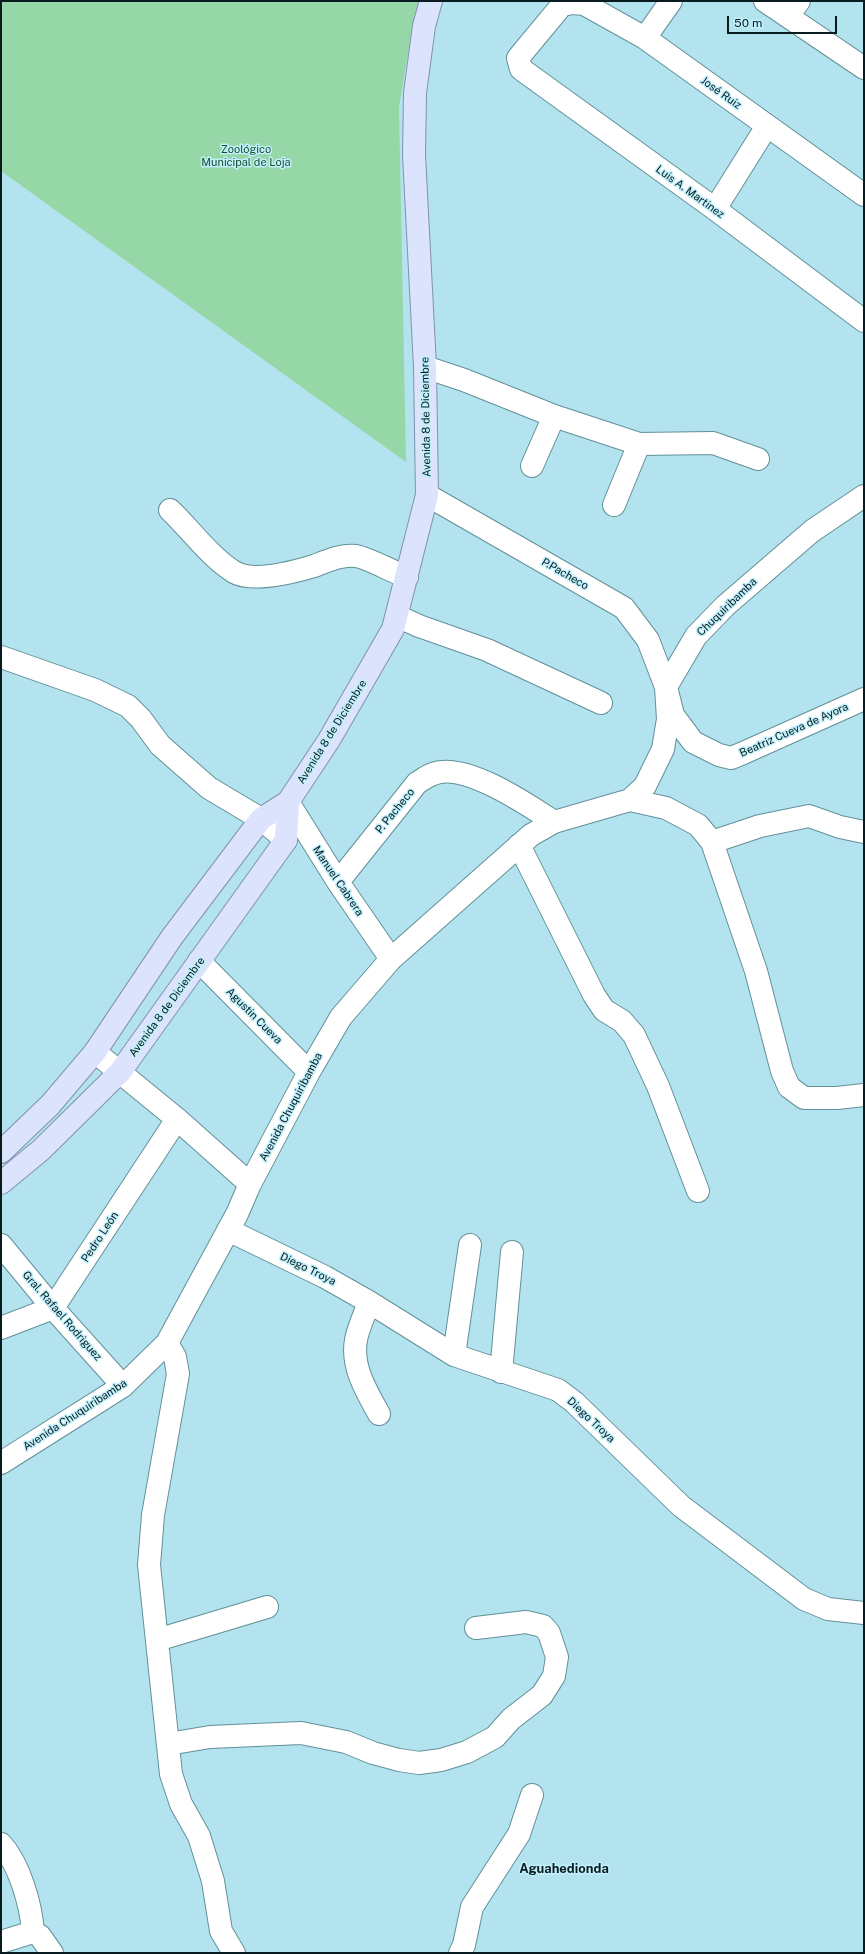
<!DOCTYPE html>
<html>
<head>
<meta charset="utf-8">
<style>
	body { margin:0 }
	#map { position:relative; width:865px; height:1954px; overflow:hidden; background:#b3e3ee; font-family:"Public Sans",sans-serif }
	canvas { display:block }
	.frame { position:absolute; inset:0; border:2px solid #091b1f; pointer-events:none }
	.scale { position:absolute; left:727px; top:16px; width:110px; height:18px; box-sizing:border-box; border:2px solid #091b1f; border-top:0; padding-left:5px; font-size:12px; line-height:14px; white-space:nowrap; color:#091b1f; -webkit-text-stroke:3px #c0f0fb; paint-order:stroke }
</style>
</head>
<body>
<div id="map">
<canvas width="865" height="1954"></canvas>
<div class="frame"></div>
<div class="scale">50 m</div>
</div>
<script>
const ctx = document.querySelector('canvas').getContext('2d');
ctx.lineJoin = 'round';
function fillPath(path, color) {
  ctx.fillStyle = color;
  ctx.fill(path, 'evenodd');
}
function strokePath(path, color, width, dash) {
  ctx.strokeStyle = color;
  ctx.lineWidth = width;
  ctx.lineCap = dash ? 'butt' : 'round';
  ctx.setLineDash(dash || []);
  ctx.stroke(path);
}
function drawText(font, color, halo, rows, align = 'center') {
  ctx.font = font + ' "Public Sans",sans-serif';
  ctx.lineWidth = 3;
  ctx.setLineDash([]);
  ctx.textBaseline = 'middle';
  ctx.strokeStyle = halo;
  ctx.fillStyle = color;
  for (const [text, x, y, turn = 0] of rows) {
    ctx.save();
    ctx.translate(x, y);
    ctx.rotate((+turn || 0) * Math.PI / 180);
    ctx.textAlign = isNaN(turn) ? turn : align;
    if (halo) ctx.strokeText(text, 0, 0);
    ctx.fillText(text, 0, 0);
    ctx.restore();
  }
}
fillPath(new Path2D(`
	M 1,1 L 419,1 L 414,17 L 399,107 L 406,462 L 1,171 Z`), '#96d7a7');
const minor = new Path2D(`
	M 765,1 L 864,68
	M 788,16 L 799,1
	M 645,38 L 671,1
	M 864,195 L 645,38 L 584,4 L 573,3 L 562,5 L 518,58 L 521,69 L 715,209 L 864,321
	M 715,209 L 767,126
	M 425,367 L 464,380 L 554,416 L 639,444 L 713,443 L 758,459
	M 532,466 L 554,416
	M 427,495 L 624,608 L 648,640 L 666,687 L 673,715 L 693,742 L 719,755 L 731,758 L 741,754 L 864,699
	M 614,505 L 639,444
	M 170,510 C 190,529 210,557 234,572 C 253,583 294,572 314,566 C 327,561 342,554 356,556 C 368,558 393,572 407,577
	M 397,616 L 419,626 L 487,650 L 601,703
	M 1,657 L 95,690 L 128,706 L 141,719 L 160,745 L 209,788 L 261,819 L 286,840
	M 630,800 L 666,808 L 698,825 L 712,842 L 756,971 L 782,1071 L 789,1087 L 804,1098 L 837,1098 L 864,1095
	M 288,802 L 338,882 L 391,959
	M 712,842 L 760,826 L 809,816 L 840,827 L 864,832
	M 519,845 L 594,995 L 604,1010 L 622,1021 L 634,1035 L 658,1086 L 698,1191
	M 338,882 L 417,783 C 422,780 427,776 433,774 C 464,761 528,805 554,822
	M 199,961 L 309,1072
	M 95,1052 L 177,1119 L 250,1184
	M 228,1230 L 325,1277 L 369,1302 L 454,1355 L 558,1390 L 574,1402 L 681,1506 L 804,1599 L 828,1609 L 864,1613
	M 1,1245 L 53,1308 L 123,1386
	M 369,1302 C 365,1314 358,1328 356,1340 C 351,1367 367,1392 379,1414
	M 1,1328 L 53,1308 L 177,1119
	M 167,1343 L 175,1357 L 178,1374 L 153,1515 L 149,1565 L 171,1774 L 181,1804 L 199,1836 L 213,1881 L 221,1931 L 234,1953
	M 454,1355 L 470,1245
	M 501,1372 L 512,1252
	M 1,1463 L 123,1386 L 167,1343 L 237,1214 L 250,1184 L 309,1072 L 341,1017 L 391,959 L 531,835 L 554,822 L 630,800 L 645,786 L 663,749 L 668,719 L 666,687 L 696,636 L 725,606 L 812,531 L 864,496
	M 157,1640 L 267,1607
	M 168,1744 L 210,1737 L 301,1733 L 346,1742 L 373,1753 L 399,1760 L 419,1763 L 441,1760 L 467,1752 L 495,1737 L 511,1719 L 542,1695 L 554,1676 L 557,1657 L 549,1633 L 543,1626 L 526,1622 L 476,1628
	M 1,1844 C 20,1865 31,1905 33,1932
	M 1,1942 L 33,1932 L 40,1936 L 52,1953
	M 460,1953 L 464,1945 L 472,1907 L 519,1834 L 532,1795`);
const major = new Path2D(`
	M 1,1152 L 50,1105 L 95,1052 L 172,937 L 261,819 L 288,802 L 329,740 L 393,629 L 427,495 L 425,367 L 414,155 L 415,93 L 424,26 L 431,1
	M 1,1183 L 41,1150 L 120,1072 L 286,840 L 288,802`);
strokePath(minor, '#629099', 24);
strokePath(major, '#8291ae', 24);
strokePath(minor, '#fff', 22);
strokePath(major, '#dbe3fd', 22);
drawText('11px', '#091b1f', '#c0f0fb', [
	["José Ruiz",721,93,36],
	["Luis A. Martinez",690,192,36],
	["Avenida 8 de Diciembre",426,417,-91],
	["P.Pacheco",565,574,30],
	["Chuquiribamba",727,607,-44],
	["Beatriz Cueva de Ayora",794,730,-24],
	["Avenida 8 de Diciembre",332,732,-58],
	["P. Pacheco",395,811,-51],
	["Manuel Cabrera",338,881,56],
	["Avenida 8 de Diciembre",167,1007,-54],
	["Agustin Cueva",254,1016,45],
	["Avenida Chuquiribamba",291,1107,-62],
	["Pedro León",100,1237,-57],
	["Diego Troya",308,1269,26],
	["Gral. Rafael Rodriguez",62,1316,49],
	["Avenida Chuquiribamba",75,1415,-33],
	["Diego Troya",591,1420,43]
]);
drawText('11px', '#1b4f2d', '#c0f0fb', [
	["Zoológico",246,150],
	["Municipal de Loja",246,163]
]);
drawText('bold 13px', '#091b1f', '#c0f0fb', [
	["Aguahedionda",564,1869]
]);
</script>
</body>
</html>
